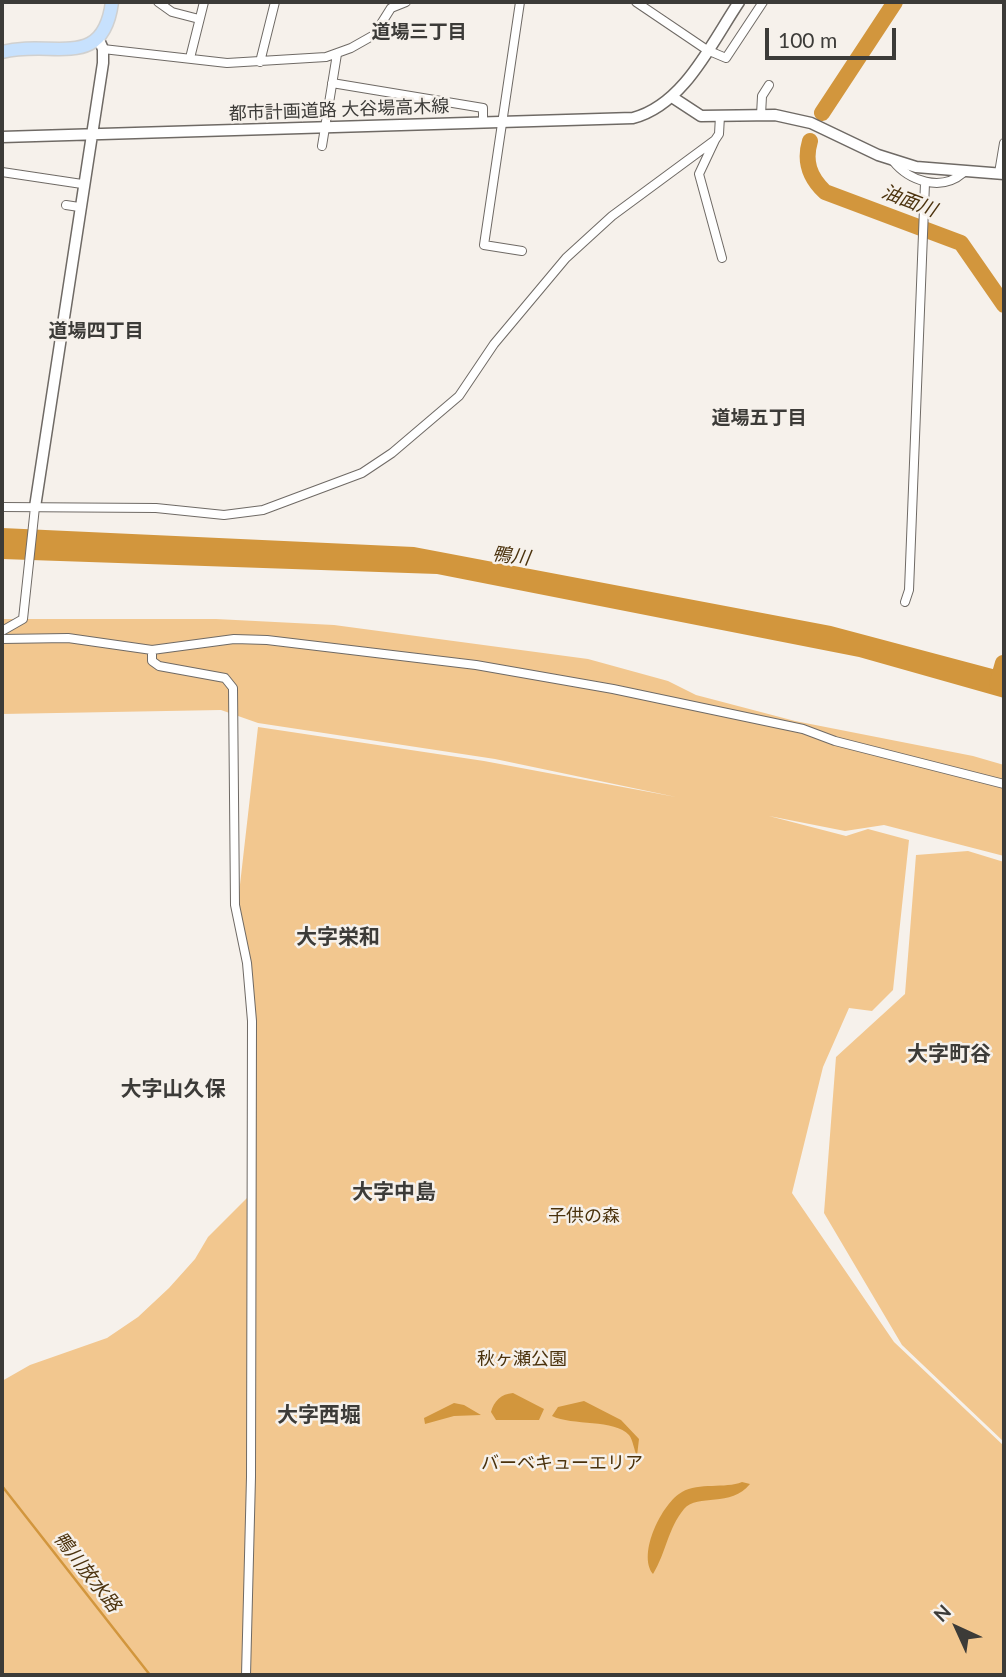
<!DOCTYPE html>
<html>
<head>
<meta charset="utf-8">
<style>
	body { margin:0 }
	#map { position:relative; width:1006px; height:1677px; overflow:hidden; background:#f6f1eb; font-family:Lato,sans-serif }
	canvas { display:block }
	.frame { position:absolute; inset:0; border:4px solid #3c3b38; pointer-events:none }
	.north { position:absolute; left:922px; top:1593px; width:70px; height:70px; -webkit-text-stroke:5px #f6f1eb; paint-order:stroke; rotate:315deg; font-size:19px; font-weight:700; line-height:28px; text-align:center; color:#3c3b38 }
	.north::after { content:''; display:block; margin:auto; width:24px; height:32px; background:#3c3b38; clip-path:polygon(50% 0,100% 100%,50% 72%,0 100%) }
	.scale { position:absolute; left:765px; top:28px; width:131px; height:32px; box-sizing:border-box; border:4px solid #3c3b38; border-top:0; padding-left:9px; font-size:21px; line-height:24px; white-space:nowrap; color:#3c3b38; -webkit-text-stroke:5px #f6f1eb; paint-order:stroke }
</style>
</head>
<body>
<div id="map">
<canvas width="1006" height="1677"></canvas>
<div class="frame"></div>
<div class="north">N</div>
<div class="scale">100 m</div>
</div>
<script>
const ctx = document.querySelector('canvas').getContext('2d');
ctx.lineJoin = 'round';
function fillPath(path, color) {
  ctx.fillStyle = color;
  ctx.fill(path, 'evenodd');
}
function strokePath(path, color, width, dash) {
  ctx.strokeStyle = color;
  ctx.lineWidth = width;
  ctx.lineCap = dash ? 'butt' : 'round';
  ctx.setLineDash(dash || []);
  ctx.stroke(path);
}
function drawText(font, color, halo, rows, align = 'center') {
  ctx.font = font + ' Lato,"Noto Sans JP",sans-serif';
  ctx.lineWidth = 5;
  ctx.setLineDash([]);
  ctx.textBaseline = 'middle';
  ctx.strokeStyle = halo;
  ctx.fillStyle = color;
  for (const [text, x, y, turn = 0] of rows) {
    ctx.save();
    ctx.translate(x, y);
    ctx.rotate((+turn || 0) * Math.PI / 180);
    ctx.textAlign = isNaN(turn) ? turn : align;
    if (halo) ctx.strokeText(text, 0, 0);
    ctx.fillText(text, 0, 0);
    ctx.restore();
  }
}
fillPath(new Path2D(`
	M 2,619 L 216,619 L 334,625 L 588,659 L 668,681 L 696,695 L 795,721 L 973,756 L 1004,765 L 1004,856 L 884,825 L 845,831 L 769,816 L 846,836 L 868,829 L 909,840 L 893,990 L 872,1011 L 849,1008 L 823,1067 L 792,1193 L 894,1342 L 1004,1446 L 1004,1675 L 2,1675 L 2,1381 L 30,1365 L 107,1338 L 138,1317 L 169,1288 L 195,1259 L 208,1237 L 253,1192 L 254,993 L 238,902 L 258,727 L 484,761 L 676,797 L 495,759 L 258,723 L 221,710 L 2,714 Z
	M 968,851 L 1004,862 L 1004,1442 L 902,1345 L 824,1213 L 836,1057 L 905,994 L 916,855 Z`), '#f2c78f');
fillPath(new Path2D(`
	M 2,528 L 414,547 L 831,626 L 1004,672 L 1004,698 L 859,657 L 437,574 L 2,559 Z
	M 513,1393 L 544,1409 L 539,1420 L 496,1420 L 491,1412 C 494,1401 501,1394 513,1393 Z
	M 584,1401 L 621,1420 L 639,1439 L 637,1456 C 634,1450 633,1440 629,1435 C 615,1419 572,1426 552,1416 L 558,1407 Z
	M 454,1403 L 464,1405 L 481,1415 L 454,1416 L 425,1424 L 424,1418 Z
	M 742,1482 L 750,1484 C 731,1508 698,1493 684,1509 C 668,1528 666,1553 653,1574 C 637,1554 662,1503 682,1492 C 699,1482 725,1489 742,1482 Z`), '#d2963d');
strokePath(new Path2D(`
	M 2,1486 L 150,1675`), '#d2963d', 2.5);
strokePath(new Path2D(`
	M 822,113 L 895,2
	M 810,141 C 804,161 809,177 825,192 L 961,243 L 1004,305
	M 997,684 L 1003,663`), '#d2963d', 16);
const street = new Path2D(`
	M 158,2 L 172,12 L 199,19
	M 520,2 L 484,245 L 522,251
	M 636,2 L 707,50 L 726,58 L 763,2
	M 103,49 L 227,63 L 326,57 L 351,48 L 374,35 L 391,8 L 406,2
	M 190,58 L 204,2
	M 260,62 L 275,2
	M 332,83 L 483,108 L 483,122
	M 761,115 L 762,96 L 769,85
	M 715,140 L 699,174 L 722,258
	M 322,146 L 337,54
	M 893,161 C 909,181 941,192 963,173
	M 2,172 L 82,184
	M 999,173 L 1004,143
	M 66,205 L 79,207
	M 2,507 L 156,508 L 224,515 L 263,510 L 362,473 L 392,453 L 459,396 L 494,344 L 566,258 L 612,216 L 715,140 L 719,134 L 720,116
	M 905,602 L 909,590 L 925,183
	M 2,631 L 23,619 L 35,507
	M 2,639 L 68,638 L 152,650 L 152,661 L 159,666 L 225,678 L 233,688 L 235,905 L 247,963 L 252,1021 L 251,1477 L 246,1675
	M 152,650 L 234,639 L 267,640 L 476,665 L 613,689 L 803,729 L 835,741 L 1004,784`);
const secondary = new Path2D(`
	M 672,97 L 701,116 L 775,115 L 811,123 L 878,155 L 916,167 L 1004,174
	M 2,137 L 633,118 C 684,105 712,42 739,2
	M 35,507 L 103,63 L 103,49 L 99,40`);
const primary = new Path2D(`
	M 2,52 C 53,39 103,72 112,2`);
strokePath(street, '#6f6a65', 10);
strokePath(secondary, '#6f6a65', 13);
strokePath(primary, '#d0d0cf', 15);
strokePath(street, '#fff', 8);
strokePath(secondary, '#fff', 10);
strokePath(primary, '#c7e1fd', 12);
drawText('18px', '#3c3b38', '#f6f1eb', [
	["都市計画道路 大谷場高木線",339,110,-2]
]);
drawText('18px', '#4b320c', '#f6f1eb', [
	["子供の森",584,1216],
	["秋ヶ瀬公園",522,1359],
	["バーベキューエリア",562,1463]
]);
drawText('bold 19px', '#3c3b38', '#f6f1eb', [
	["道場三丁目",419,32],
	["道場四丁目",96,331],
	["道場五丁目",759,418]
]);
drawText('italic 19px', '#4c330e', '#f6f1eb', [
	["油面川",909,201,21],
	["鴨川",511,556,8],
	["鴨川放水路",87,1572,52]
]);
drawText('bold 21px', '#3c3b38', '#f6f1eb', [
	["大字栄和",338,937],
	["大字町谷",949,1054],
	["大字山久保",173,1089],
	["大字中島",394,1192],
	["大字西堀",319,1415]
]);
</script>
</body>
</html>
